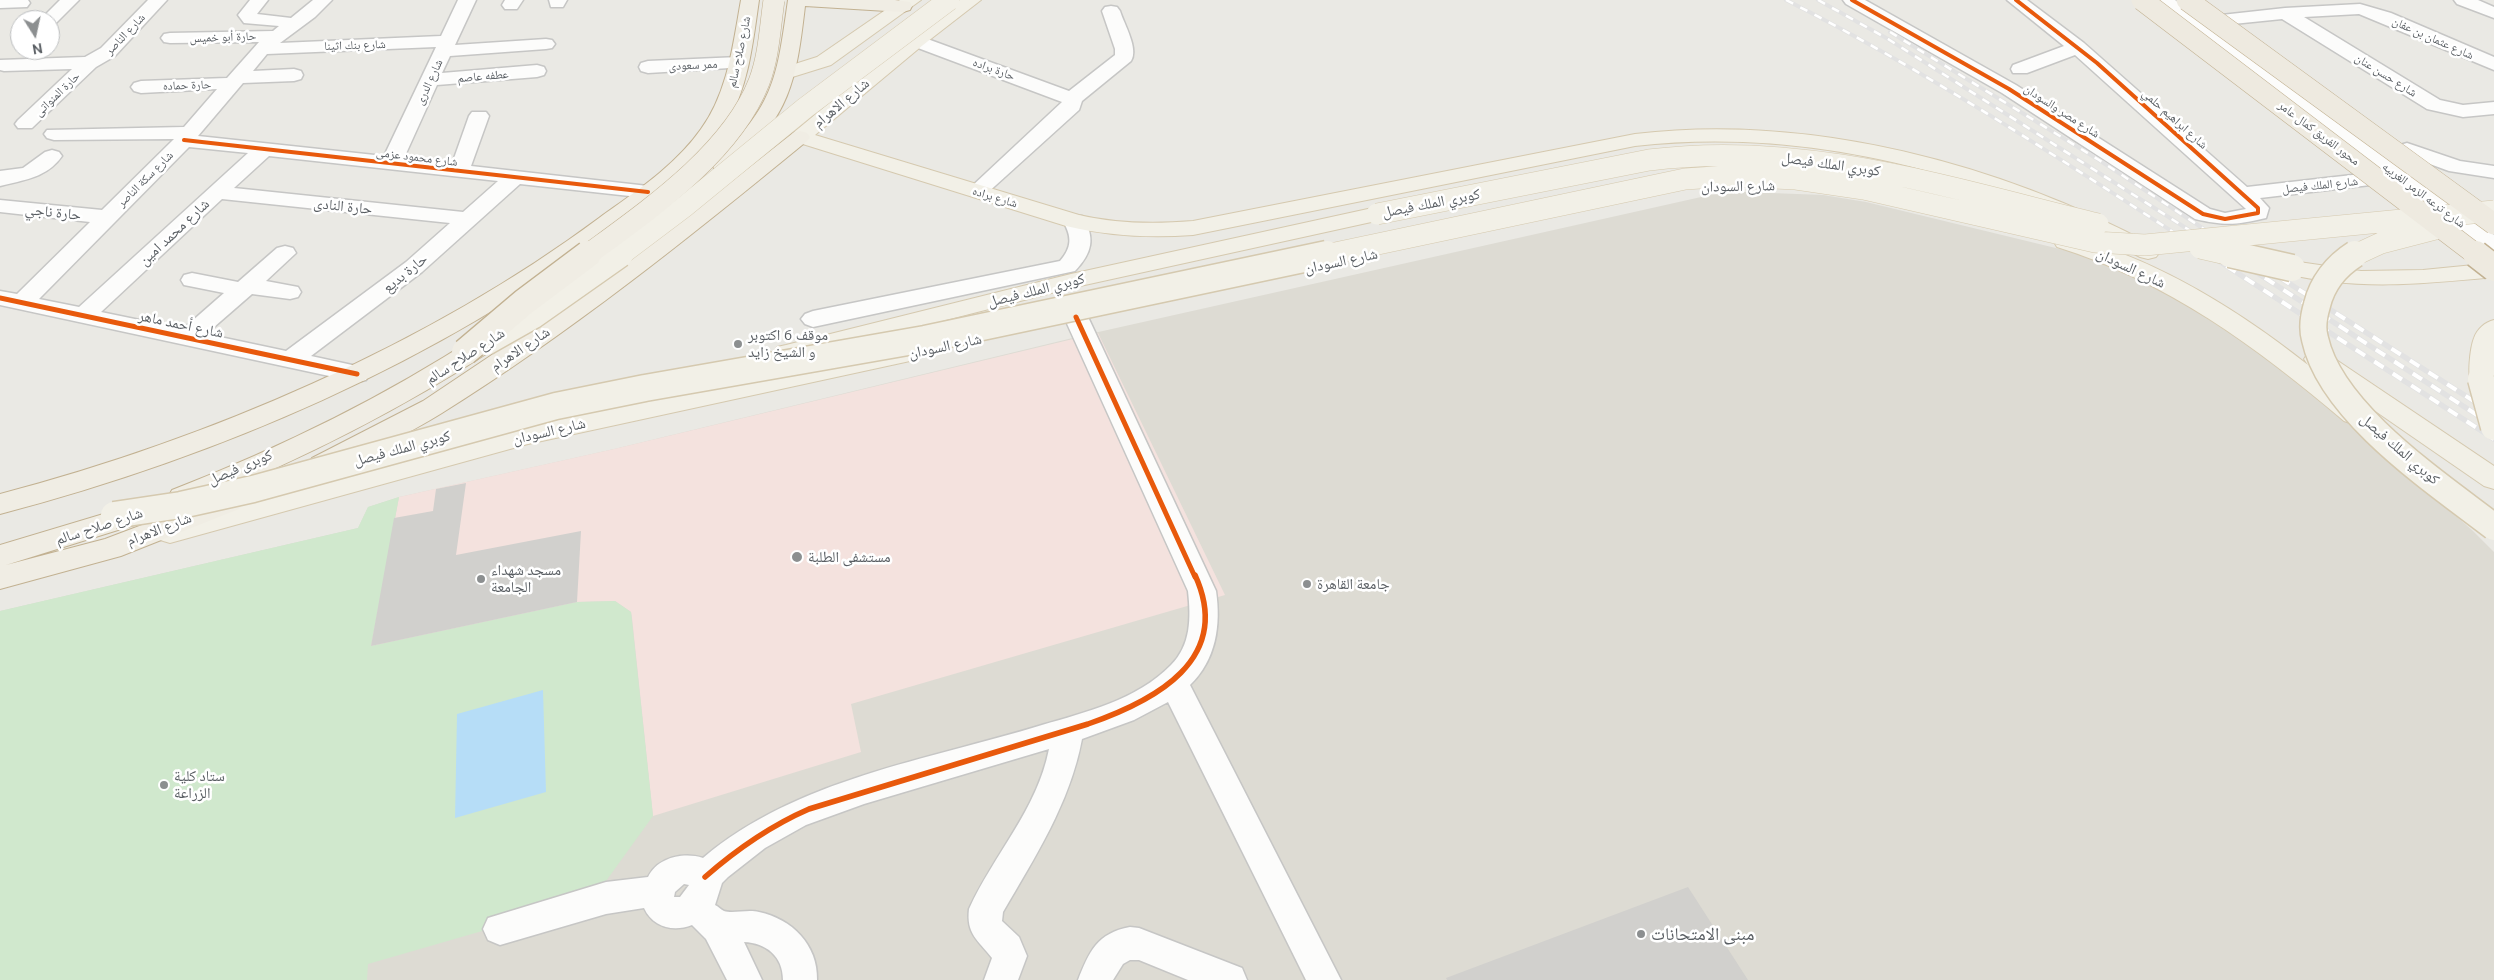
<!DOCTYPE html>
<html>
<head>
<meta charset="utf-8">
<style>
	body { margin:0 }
	#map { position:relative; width:2494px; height:980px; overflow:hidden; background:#eae9e4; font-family:Ubuntu,sans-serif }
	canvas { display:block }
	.north { position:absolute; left:10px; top:10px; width:50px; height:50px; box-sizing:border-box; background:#fff; border:1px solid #bdbfc1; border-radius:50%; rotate:170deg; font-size:14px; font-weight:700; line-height:20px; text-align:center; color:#595e63 }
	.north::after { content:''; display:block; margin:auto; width:18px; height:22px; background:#8c8f90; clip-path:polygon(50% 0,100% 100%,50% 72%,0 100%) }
</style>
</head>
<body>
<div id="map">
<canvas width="2494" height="980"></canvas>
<div class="north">N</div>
</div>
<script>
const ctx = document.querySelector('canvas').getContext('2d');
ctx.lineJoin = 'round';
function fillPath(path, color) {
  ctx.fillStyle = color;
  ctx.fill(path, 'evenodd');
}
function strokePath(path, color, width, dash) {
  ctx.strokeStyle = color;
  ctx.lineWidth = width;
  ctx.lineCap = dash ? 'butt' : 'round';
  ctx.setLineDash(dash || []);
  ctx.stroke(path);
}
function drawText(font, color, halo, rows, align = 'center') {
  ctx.font = font + ' Ubuntu,"Noto Naskh Arabic",sans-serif';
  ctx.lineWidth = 5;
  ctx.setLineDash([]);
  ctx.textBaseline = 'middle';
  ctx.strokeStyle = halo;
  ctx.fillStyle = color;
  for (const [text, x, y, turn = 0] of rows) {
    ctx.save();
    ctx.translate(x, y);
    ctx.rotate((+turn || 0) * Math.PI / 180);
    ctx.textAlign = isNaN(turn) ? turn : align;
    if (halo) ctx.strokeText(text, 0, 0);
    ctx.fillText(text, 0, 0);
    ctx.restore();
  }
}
fillPath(new Path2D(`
	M 1745,192 L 1823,195 L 1866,202 L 2101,259 L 2144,277 L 2248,345 L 2324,402 L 2472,530 L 2494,552 L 2494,980 L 0,980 L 0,611 L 358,528 L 368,507 L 399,497 L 614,449 L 1085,335 L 1710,195 Z`), '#dddbd3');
fillPath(new Path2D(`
	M 1098,333 L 1225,595 L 851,704 L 861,752 L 653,816 L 632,618 L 631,612 L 615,601 L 577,602 L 371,646 L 399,497 L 614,449 Z`), '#f4e2de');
fillPath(new Path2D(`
	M 399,497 L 371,646 L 577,602 L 615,601 L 631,612 L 653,816 L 593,899 L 368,964 L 367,980 L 0,980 L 0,611 L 358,528 L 368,507 Z`), '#d0e8cd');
fillPath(new Path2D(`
	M 543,690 L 546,792 L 455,818 L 457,714 Z`), '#b6ddf7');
fillPath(new Path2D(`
	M 466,483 L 456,555 L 581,531 L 577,602 L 371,646 L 394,518 L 433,511 L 436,489 Z
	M 1688,887 L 1748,980 L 1447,980 L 1446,978 Z`), '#d1d0cd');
const minor = new Path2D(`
	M 0,0 L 28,0 L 30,3 L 27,7 L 0,8 Z
	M 60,0 L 79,0 L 55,24 L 50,25 L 50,20 L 40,20 Z
	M 148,0 L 167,0 L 115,56 L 96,67 L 32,128 L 18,128 L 15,124 L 18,120 L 72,69 L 4,71 L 0,70 L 0,60 L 85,57 L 101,48 Z
	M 250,0 L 268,0 L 257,14 L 291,18 L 313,0 L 332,0 L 315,17 L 280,43 L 441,36 L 458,0 L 476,0 L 455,45 L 546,39 L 552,40 L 555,44 L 552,48 L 546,49 L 450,56 L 442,73 L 537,65 L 544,67 L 546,71 L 544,75 L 537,77 L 437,85 L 404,158 L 452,164 L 469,116 L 472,112 L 486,112 L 489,116 L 471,166 L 648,186 L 655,188 L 658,192 L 655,196 L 648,198 L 520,184 L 422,272 L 311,356 L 366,368 L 369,374 L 366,380 L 357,382 L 0,305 L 0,291 L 17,294 L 90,222 L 0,212 L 0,200 L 102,210 L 174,139 L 54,140 L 47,138 L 44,134 L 47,130 L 184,127 L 217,89 L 141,93 L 134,91 L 131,87 L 134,83 L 141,81 L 227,78 L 259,42 L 170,43 L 164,42 L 161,38 L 164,34 L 170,33 L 273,31 L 279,26 L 244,23 L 238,15 ZM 436,47 L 384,156 L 198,136 L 243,83 L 294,81 L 301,79 L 303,75 L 301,71 L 294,69 L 253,71 L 267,54 ZM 189,147 L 248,153 L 79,307 L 39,299 ZM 269,156 L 498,181 L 463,212 L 234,188 ZM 222,199 L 450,223 L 406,262 L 286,351 L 206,334 L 252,294 L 290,299 L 298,297 L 301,292 L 298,287 L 266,281 L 296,253 L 293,248 L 285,246 L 277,248 L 238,282 L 192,273 L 184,275 L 181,280 L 184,285 L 224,293 L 183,329 L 101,312 Z
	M 505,0 L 523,0 L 517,9 L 505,9 L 502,5 Z
	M 549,0 L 567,0 L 563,7 L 551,7 Z
	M 1843,0 L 1865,0 L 2016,85 L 2210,209 L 2225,213 L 2246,209 L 2075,55 L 2027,73 L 2013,73 L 2011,69 L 2013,65 L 2064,46 L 2007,0 L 2027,0 L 2084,43 L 2247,187 L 2396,170 L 2403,172 L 2406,176 L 2403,180 L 2396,182 L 2260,198 L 2269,208 L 2266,218 C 2236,225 2225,226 2195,219 L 2002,93 L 1846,4 Z
	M 2454,0 L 2478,0 L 2494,7 L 2494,18 L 2457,4 Z
	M 2360,4 L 2391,13 L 2494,57 L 2494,70 L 2359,14 L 2304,17 L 2440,100 L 2463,105 L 2494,102 L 2494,114 L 2463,117 L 2427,109 L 2282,19 L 2194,28 L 2188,27 L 2185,23 L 2188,19 L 2194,18 L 2285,8 Z
	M 1111,6 L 1117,7 L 1120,11 C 1124,24 1139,49 1131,61 L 1082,101 L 1079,110 L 985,195 L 978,197 L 971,195 L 968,191 L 971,187 L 1062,102 L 910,45 L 907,41 L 910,37 L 922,37 L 1069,91 L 1115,55 L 1115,49 L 1102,11 L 1105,7 Z
	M 739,57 L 746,59 L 748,63 L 746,67 L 648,73 L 641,71 L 639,67 L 641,63 L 648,61 Z
	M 2407,143 L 2460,161 L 2494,166 L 2494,178 L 2449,171 L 2400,153 L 2397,149 L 2400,145 Z
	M 52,150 L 59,152 L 62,156 C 47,178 23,180 0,186 L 0,171 L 23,168 L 45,152 Z
	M 1074,215 L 1082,216 C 1096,238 1092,253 1075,271 L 813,327 L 805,324 L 801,319 L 805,314 L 813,311 L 1060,261 C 1072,247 1072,237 1063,221 L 1066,216 Z
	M 1076,310 L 1084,312 L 1088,317 L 1216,591 C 1221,625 1216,660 1190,685 L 1341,980 L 1306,980 L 1168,702 L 1134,720 L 1082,739 C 1070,803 1035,857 1003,912 L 1002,921 L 1019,937 L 1027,956 L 1018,980 L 984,980 L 992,958 C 978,940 966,934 969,909 C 994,854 1037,810 1049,749 L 864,804 L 806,825 L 765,848 L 728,877 L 722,883 L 715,905 C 718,906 721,910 724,911 C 733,914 748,909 759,912 C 792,919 818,945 817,980 L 783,980 C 783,956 766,943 744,942 L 762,980 L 727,980 L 706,939 L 692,925 C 674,932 653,928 644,908 L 606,914 L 500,945 L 488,940 L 483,929 L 488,918 L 606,882 L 648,877 C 658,857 684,852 703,858 C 796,779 928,760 1042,725 C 1086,712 1137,700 1171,665 C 1191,645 1191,618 1188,591 L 1064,317 L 1068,312 ZM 684,884 L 689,885 L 680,897 L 674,897 L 675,892 Z
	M 1130,927 L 1139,928 L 1242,968 L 1247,980 L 1188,980 L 1139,960 L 1130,960 L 1123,964 L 1113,980 L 1078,980 C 1089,952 1097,933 1130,927 Z`);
const secondary = new Path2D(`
	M 2154,0 L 2175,0 L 2494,235 L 2494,253 L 2486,251 Z`);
const primary = new Path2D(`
	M 900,0 L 921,0 L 831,65 L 786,79 L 779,77 L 776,73 L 779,69 L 817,57 Z
	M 960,0 L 981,0 L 923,45 L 815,135 L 1079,215 C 1117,224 1155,224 1193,221 L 1635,134 C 1812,113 2001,164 2156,247 L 2160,252 L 2156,257 L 2148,259 L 2140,257 C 1988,174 1809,126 1635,146 L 1193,235 C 1150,238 1108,236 1066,226 L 793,141 L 790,137 L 793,133 L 909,37 Z
	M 1377,207 L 1385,209 L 1388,214 L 1385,219 L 1071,288 L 786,361 L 777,359 L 774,353 L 777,347 L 786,345 L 1071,274 Z
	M 2065,235 C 2155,258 2236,308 2308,365 L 2304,359 L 2308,353 L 2317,351 L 2326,353 L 2494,466 L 2494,489 L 2484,486 L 2310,366 L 2362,409 L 2366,415 L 2362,421 L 2353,424 L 2344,421 C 2257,347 2167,281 2057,247 L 2054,242 L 2057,237 Z
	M 2292,261 L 2361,271 L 2423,270 L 2494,263 L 2494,277 C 2424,284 2353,291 2284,273 L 2280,268 L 2284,263 Z
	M 2494,320 L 2494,379 L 2490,385 L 2481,388 L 2472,385 C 2467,377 2470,348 2474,338 C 2477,329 2485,322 2494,320 Z
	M 901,347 L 910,349 L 913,355 L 910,361 L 528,444 L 170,543 L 160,540 L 156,532 L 160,524 L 170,521 L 528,426 Z`);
const trunk = new Path2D(`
	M 741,0 L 759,0 C 753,41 749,85 728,121 C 701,166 657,196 616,227 C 437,363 217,457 0,514 L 0,494 C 206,440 427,346 599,218 C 635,192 675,166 701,129 C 728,92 733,44 741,0 Z
	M 788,0 L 895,0 L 910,2 L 912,6 L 910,10 L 903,12 L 805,6 C 796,84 790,114 731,170 L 723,171 L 715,170 L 712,165 L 715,160 C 775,106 777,76 788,0 Z
	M 800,131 L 807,133 L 810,137 L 807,141 C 690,237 570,333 442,413 C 407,435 368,452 332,472 L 322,475 L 312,472 L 308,465 L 312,458 L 423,401 L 538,324 L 698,208 L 793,133 Z
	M 488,333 L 497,335 L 500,341 L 497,347 C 400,410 299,461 192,504 L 182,507 L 172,504 L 168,497 L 172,490 C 280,448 382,398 479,335 Z
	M 229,492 L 239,495 L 243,502 L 239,509 L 121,556 L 0,589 L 0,545 L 140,503 L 150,506 L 154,513 L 150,520 L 6,565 L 105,539 Z`);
strokePath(minor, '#c6c6c5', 3);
strokePath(secondary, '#c6c7c6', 2);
strokePath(primary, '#d5c9af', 2);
strokePath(trunk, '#c2b191', 2);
fillPath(minor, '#fcfcfb');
fillPath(secondary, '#fcfcfb');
fillPath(primary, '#f2f0e7');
fillPath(trunk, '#f0ede4');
const railFar1 = new Path2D(`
	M 1786,0 C 1934,75 2071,166 2210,256
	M 1818,0 L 1888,39 L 2230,256
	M 1890,32 L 2099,160 L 2245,256`);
const rail = new Path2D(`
	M 2208,254 L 2494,439
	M 2228,254 L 2494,426
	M 2243,254 L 2494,414`);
strokePath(railFar1, '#e2e2e2', 4);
strokePath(rail, '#e2e2e2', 5.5);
strokePath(railFar1, '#fff', 2.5, [8]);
strokePath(rail, '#fff', 4, [11]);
const primaryBridgeFar1 = new Path2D(`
	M 1377,214 L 1649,160 C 1803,140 1950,188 2098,224
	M 2200,248 L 2235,256
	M 619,256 L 684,207 L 805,108 L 949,0
	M 1321,256 L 1685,179 L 1730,176 L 1796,179 L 1864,189 L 2095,242 L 2145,245 L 2494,211
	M 2353,256 L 2381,243 L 2435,229`);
const primaryBridge = new Path2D(`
	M 2230,254 L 2292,268
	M 2355,254 C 2336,266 2322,284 2317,305 C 2314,315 2312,329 2315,339 C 2331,413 2437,483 2494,527
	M 486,342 L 532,316 L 620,254
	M 2481,379 L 2494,427
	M 114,515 L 181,505 L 253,489 L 556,406 L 645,388 L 925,339 L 1327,254`);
const trunkBridgeFar1 = new Path2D(`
	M 586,256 C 647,211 731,154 759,82 C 769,56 770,27 774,0`);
const trunkBridge = new Path2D(`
	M 465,352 L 524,302 L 588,254`);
const motorwayBridgeFar1 = new Path2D(`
	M 2142,0 L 2478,256
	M 2187,0 L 2494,224`);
const motorwayBridge = new Path2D(`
	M 2476,254 L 2494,268`);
strokePath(primaryBridgeFar1, '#d5c9af', 22, []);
strokePath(primaryBridge, '#d5c9af', 29, []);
strokePath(trunkBridgeFar1, '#c2b191', 22, []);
strokePath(trunkBridge, '#c2b191', 29, []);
strokePath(motorwayBridgeFar1, '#c2b191', 22, []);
strokePath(motorwayBridge, '#c2b191', 29, []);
strokePath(primaryBridgeFar1, '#f2f0e7', 21);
strokePath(primaryBridge, '#f2f0e7', 26);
strokePath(trunkBridgeFar1, '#f0ede4', 21);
strokePath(trunkBridge, '#f0ede4', 26);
strokePath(motorwayBridgeFar1, '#eeeae0', 21);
strokePath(motorwayBridge, '#eeeae0', 26);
strokePath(new Path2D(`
	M 1852,0 L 2009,89 L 2203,214 L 2225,219 L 2258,213 L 2258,208 L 2097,63 L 2016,0
	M 184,140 L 648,192`), '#e8590c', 4);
strokePath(new Path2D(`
	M 0,298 L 357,374
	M 1076,317 L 1195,577`), '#e8590c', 5);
strokePath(new Path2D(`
	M 705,877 C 737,849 770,826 809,809 L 1088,724 C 1154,701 1234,660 1195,575`), '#e8590c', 5.5);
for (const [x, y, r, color] of [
	[738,344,5,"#8c8f90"],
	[797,557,6,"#8c8f90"],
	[481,579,5,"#8c8f90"],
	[1307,584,5,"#8c8f90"],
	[164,785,5,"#8c8f90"],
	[1641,934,5,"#8c8f90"]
]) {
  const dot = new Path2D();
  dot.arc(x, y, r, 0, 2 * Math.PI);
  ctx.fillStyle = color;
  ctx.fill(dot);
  strokePath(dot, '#fff', 2);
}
drawText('12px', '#595e63', '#fff', [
	["شارع الناصر",125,34,-46],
	["حارة أبو خميس",223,37,-2],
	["شارع عثمان بن عفان",2433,38,24],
	["شارع بنك اثينا",355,45,-2],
	["شارع صلاح سالم",739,52,-78],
	["ممر سعودى",693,65,-3],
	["حارة براده",994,69,20],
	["شارع حسن عنان",2386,75,32],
	["عطفه عاصم",483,76,-5],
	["شارع الدرى",429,82,-65],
	["حارة حماده",187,85,-2],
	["حارة المنواتى",57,94,-44],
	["شارع مصر والسودان",2062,111,33],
	["شارع ابراهيم حلمي",2175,119,42],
	["محور الفريق كمال عامر",2319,133,37],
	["شارع محمود عزمى",417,157,7],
	["شارع سكة الناصر",145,179,-45],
	["شارع الملك فيصل",2320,185,-6],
	["شارع ترعه الزمر الغربيه",2424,195,37],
	["شارع براده",995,197,17]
]);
drawText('15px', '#595e63', '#fff', [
	["شارع الاهرام",841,103,-40],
	["كوبري الملك فيصل",1831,164,8],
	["شارع السودان",1738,186,-1],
	["كوبري الملك فيصل",1431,203,-11],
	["حارة النادى",343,206,6],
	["حارة ناجي",53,212,6],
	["شارع محمد امين",174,232,-43],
	["شارع السودان",1341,261,-12],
	["شارع السودان",2131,268,25],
	["حارة بديع",405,273,-39],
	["كوبري الملك فيصل",1036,290,-14],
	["شارع أحمد ماهر",181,324,12],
	["شارع السودان",945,346,-12],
	["شارع الاهرام",520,349,-34],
	["شارع صلاح سالم",465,356,-33],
	["شارع السودان",549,431,-13],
	["كوبري الملك فيصل",402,448,-15],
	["كوبري الملك فيصل",2400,449,41],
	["كوبرى فيصل",240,467,-23],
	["شارع صلاح سالم",99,526,-18],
	["شارع الاهرام",159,529,-21]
]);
drawText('15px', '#595e63', '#fff', [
	["موقف 6 اكتوبر",748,335],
	["و الشيخ زايد",748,352],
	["مستشفى الطلبة",808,557],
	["مسجد شهداء",491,570],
	["الجامعة",491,587],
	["جامعة القاهرة",1317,584],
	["ستاد كلية",174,776],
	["الزراعة",174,793]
], 'left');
drawText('18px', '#595e63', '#fff', [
	["مبنى الامتحانات",1651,934]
], 'left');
</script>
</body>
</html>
